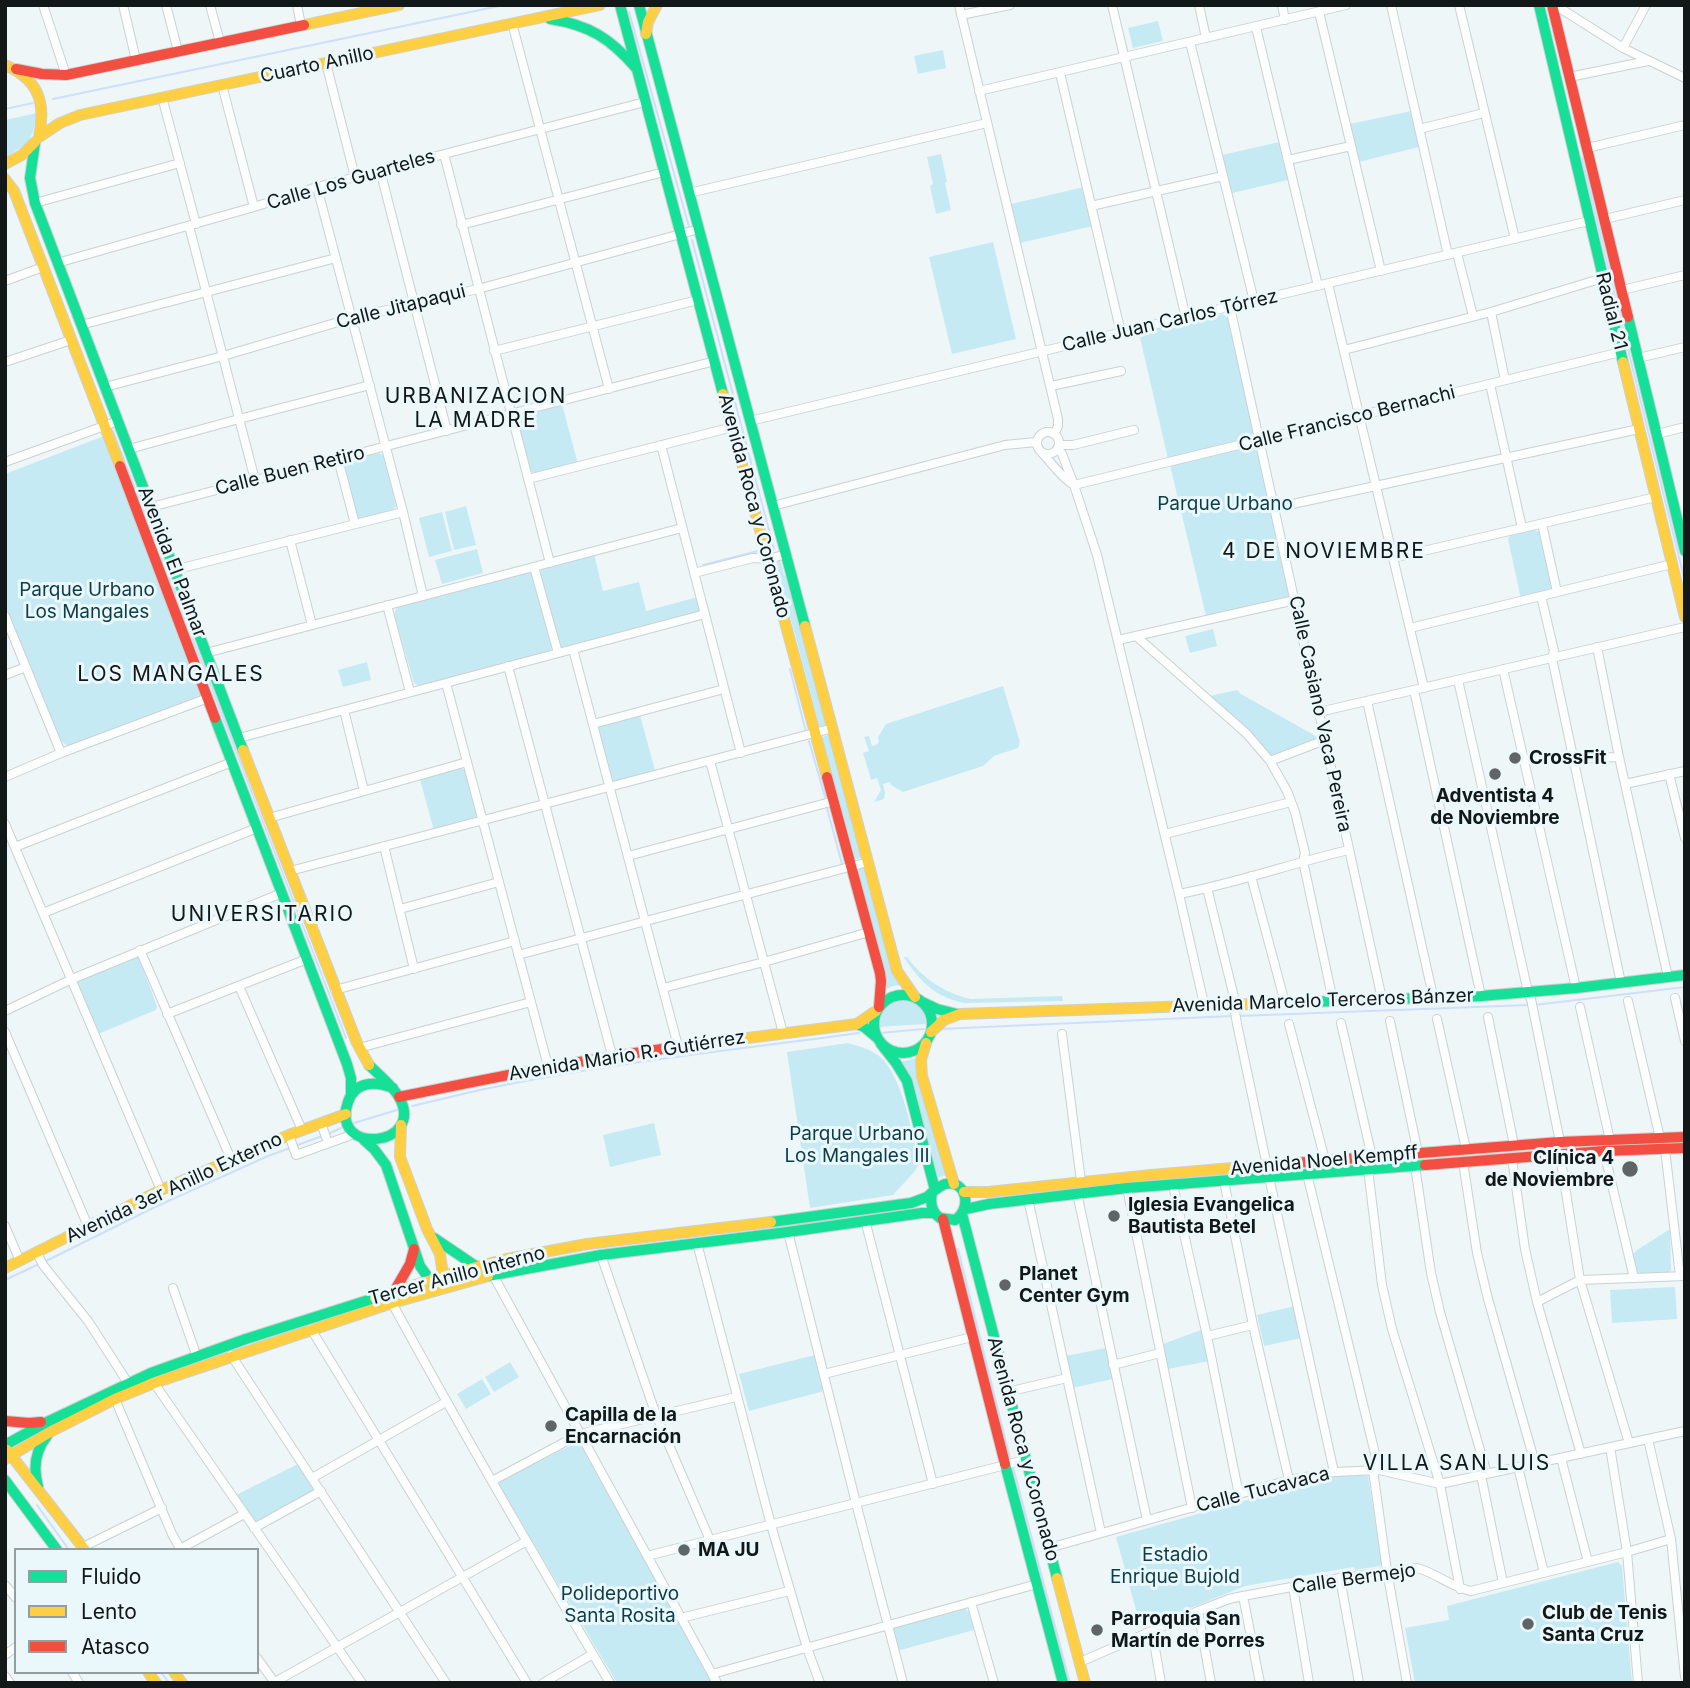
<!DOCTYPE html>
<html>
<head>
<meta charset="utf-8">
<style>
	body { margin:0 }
	#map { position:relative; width:1690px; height:1688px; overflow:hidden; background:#eef6f8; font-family:Inter,sans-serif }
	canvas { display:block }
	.frame { position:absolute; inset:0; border:7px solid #121718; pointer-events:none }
	.legend { position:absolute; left:14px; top:1548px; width:245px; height:126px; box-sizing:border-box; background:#eaf8fc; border:2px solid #949ea1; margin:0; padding:9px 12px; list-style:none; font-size:21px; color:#121718 }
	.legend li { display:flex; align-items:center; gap:14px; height:35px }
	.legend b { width:35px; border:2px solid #949ea1 }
</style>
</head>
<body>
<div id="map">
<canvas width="1690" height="1688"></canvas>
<div class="frame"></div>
<ul class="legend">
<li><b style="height:9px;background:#16e098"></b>Fluido</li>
<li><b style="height:9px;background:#ffcf43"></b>Lento</li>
<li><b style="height:9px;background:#f24e42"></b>Atasco</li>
</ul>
</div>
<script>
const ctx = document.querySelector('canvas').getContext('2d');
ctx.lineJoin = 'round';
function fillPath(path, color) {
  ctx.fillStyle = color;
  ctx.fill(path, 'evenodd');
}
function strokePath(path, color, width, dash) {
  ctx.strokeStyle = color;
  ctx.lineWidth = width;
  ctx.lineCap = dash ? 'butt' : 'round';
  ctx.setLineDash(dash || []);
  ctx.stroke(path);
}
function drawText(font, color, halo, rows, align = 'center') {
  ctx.font = font + ' Inter,sans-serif';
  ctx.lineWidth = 6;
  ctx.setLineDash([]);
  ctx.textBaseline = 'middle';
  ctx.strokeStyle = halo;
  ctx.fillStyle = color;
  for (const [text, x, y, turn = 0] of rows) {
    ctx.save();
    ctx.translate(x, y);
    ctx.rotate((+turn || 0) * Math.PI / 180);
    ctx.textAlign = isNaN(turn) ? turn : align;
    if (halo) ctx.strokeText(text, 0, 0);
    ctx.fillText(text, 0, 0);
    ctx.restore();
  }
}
fillPath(new Path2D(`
	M 1158,21 L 1163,41 L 1133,48 L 1128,28 Z
	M 943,50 L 946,68 L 918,74 L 914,56 Z
	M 1411,111 L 1419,147 L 1359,162 L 1350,124 Z
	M 37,113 C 32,143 29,142 5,158 L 5,120 Z
	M 1279,142 L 1288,180 L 1232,193 L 1222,155 Z
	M 941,154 L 947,182 L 945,183 L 951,210 L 936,214 L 930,186 L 933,184 L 927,157 Z
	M 1084,187 L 1093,226 L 1020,243 L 1011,204 Z
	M 993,242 L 1016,339 L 952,354 L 929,257 Z
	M 1223,314 L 1230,320 L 1255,430 L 1250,439 L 1168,459 L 1139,333 Z
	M 562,404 L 578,464 L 535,474 L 531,471 L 517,419 L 519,416 Z
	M 104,436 L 204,695 L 73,745 L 66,745 L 61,741 L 5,605 L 5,474 Z
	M 1251,445 L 1256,446 L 1258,449 L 1290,595 L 1287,597 L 1206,616 L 1170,465 Z
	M 379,453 L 384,456 L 396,506 L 393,510 L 357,520 L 341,462 Z
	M 466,506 L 476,545 L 454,550 L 445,512 Z
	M 442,512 L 452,551 L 429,557 L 419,518 Z
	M 1535,530 L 1540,533 L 1552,581 L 1552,587 L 1549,591 L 1521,599 L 1508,539 L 1510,535 Z
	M 477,549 L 483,573 L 442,584 L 435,560 Z
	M 594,554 L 603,591 L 639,582 L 646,611 L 698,597 L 701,611 L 699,613 L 564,647 L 560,647 L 539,576 L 543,567 Z
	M 780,559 L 784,575 L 789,580 L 827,726 L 820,728 L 775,560 Z
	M 528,571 L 533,575 L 552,646 L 551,650 L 548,653 L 421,687 L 414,683 L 394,614 L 397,607 Z
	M 1213,629 L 1217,646 L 1190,653 L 1185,636 Z
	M 367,662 L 371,680 L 343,687 L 338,670 Z
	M 1003,686 L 1020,742 L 1018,748 L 994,756 L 983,766 L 903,792 L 891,785 L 890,782 L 883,784 L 885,792 L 884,799 L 874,802 L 881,790 L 877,778 L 871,780 L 870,776 L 863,753 L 869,751 L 864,737 L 869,736 L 872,746 L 876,745 L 879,742 L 878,737 L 886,724 Z
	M 1237,690 L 1241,694 L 1321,739 L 1276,756 L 1270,756 L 1247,728 L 1210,696 Z
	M 640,715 L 656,774 L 615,785 L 611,781 L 597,729 L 598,726 Z
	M 828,735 L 830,737 L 862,856 L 858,859 L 855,858 L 822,738 L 824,736 Z
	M 460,768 L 465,770 L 478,819 L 434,831 L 420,779 Z
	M 863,867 L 866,871 L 902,985 L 893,986 L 884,990 L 858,871 L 858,869 Z
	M 138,956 L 157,1006 L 156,1010 L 98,1034 L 76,981 Z
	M 904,957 L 907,957 C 922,978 946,994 971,999 L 1062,996 L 1063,1001 L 965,1003 C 936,998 919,981 904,957 Z
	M 899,999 C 915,1000 925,1008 926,1024 L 879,1027 C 879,1012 885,1003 899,999 Z
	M 848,1043 C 858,1046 870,1049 879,1056 C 902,1074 913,1135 919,1164 L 915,1171 L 893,1195 L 810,1208 L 787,1052 Z
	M 918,1058 L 947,1175 L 937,1178 L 900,1062 Z
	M 654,1123 L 661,1155 L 610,1167 L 603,1135 Z
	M 1670,1229 L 1671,1270 L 1668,1273 C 1644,1275 1637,1283 1632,1255 L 1637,1250 Z
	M 1675,1287 L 1677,1319 L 1612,1323 L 1610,1290 Z
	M 1295,1306 L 1302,1338 L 1264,1346 L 1257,1315 Z
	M 1201,1330 L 1209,1361 L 1168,1369 L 1163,1344 Z
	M 1106,1348 L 1113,1379 L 1072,1388 L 1066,1356 Z
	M 815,1355 L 824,1391 L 749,1411 L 739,1374 Z
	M 510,1362 L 519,1377 L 494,1392 L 485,1377 Z
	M 482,1379 L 491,1394 L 466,1409 L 457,1394 Z
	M 572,1445 L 577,1445 L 583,1448 L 712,1683 L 617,1683 L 500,1487 L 499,1484 L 503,1479 Z
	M 298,1464 L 316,1491 L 256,1524 L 236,1495 Z
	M 1349,1475 L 1368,1476 L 1382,1563 L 1380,1566 L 1355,1570 L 1354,1567 L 1245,1586 L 1141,1628 L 1116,1537 L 1301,1485 L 1332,1480 L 1331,1477 Z
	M 1618,1562 L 1622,1566 L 1632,1683 L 1415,1683 L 1405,1628 L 1449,1620 L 1447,1606 Z
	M 962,1607 L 969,1612 L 974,1630 L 897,1651 L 892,1632 L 894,1628 Z`), '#c6eaf4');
strokePath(new Path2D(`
	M 629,12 L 689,227
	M 53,99 L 504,5
	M 5,109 L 33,103
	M 1582,158 L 1610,275
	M 692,240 L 774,549
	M 1611,280 L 1685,582
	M 113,431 L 346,1038
	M 703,565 L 758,551
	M 790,669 L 806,732
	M 809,741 L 825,797
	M 827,808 L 842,864
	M 1535,1005 L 1685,987
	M 1238,1016 L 1529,1005
	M 940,1029 L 1232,1016
	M 880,1033 L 924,1029
	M 412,1106 C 436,1101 460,1094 485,1089 C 608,1063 734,1050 859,1033
	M 354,1123 L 397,1110
	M 328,1134 L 341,1128
	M 295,1146 L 322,1136
	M 958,1249 L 1011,1462
	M 44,1262 L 155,1207 L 268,1156 L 290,1148
	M 5,1280 L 39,1264
	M 1013,1467 L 1070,1683
	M 37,1505 L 69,1550
	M 161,1672 L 169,1683`), '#cedffb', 2);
const street = new Path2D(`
	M 43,5 L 66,75
	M 123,5 L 136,60
	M 166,5 L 178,51
	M 210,5 L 220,42
	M 297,5 L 301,25
	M 959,5 L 1058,419 L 1058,426 L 1055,433
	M 1112,5 L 1186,318
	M 1199,5 L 1206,38
	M 1282,5 L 1285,20
	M 1391,5 L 1448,255
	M 1459,5 L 1515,239
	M 1555,5 L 1623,48 L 1685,78
	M 1319,12 L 1381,271
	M 961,15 L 1010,5
	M 512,23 L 609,389
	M 1256,27 L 1318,286
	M 1190,42 L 1254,301
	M 1623,48 L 1646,5
	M 326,63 L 355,177
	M 1060,73 L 1121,333
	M 1569,77 L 1648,61
	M 222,85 L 254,207
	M 979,91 L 1346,5
	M 162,97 L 196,224
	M 1419,129 L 1484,113
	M 1587,148 L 1685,125
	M 444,154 L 550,563
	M 1288,160 L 1351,146
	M 380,170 L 447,431
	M 317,187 L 403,512 L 423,596
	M 689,193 L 987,123
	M 35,203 L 180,163
	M 1091,206 L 1223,176
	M 1605,219 L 1685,200
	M 461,225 L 664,172
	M 189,226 L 255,480
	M 1457,253 L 1473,316
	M 57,263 L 254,207 L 317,187 L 645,102
	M 5,281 L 43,267
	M 1328,284 L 1424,688
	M 1622,290 L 1685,275
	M 1230,307 L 1382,999
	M 1491,312 L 1505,380
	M 81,325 L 336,258
	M 1344,350 L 1491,312 L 1603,278 L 1618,276
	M 494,351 L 698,300
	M 1638,358 L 1685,347
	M 5,362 L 71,340
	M 1490,384 L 1522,528
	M 1051,386 L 1121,371
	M 105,387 L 223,356 L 352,318 L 478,289 L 699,229
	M 750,421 L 1589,221
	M1037 443a11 11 0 1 1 22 0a11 11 0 1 1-22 0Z
	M 1657,434 L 1685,427
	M 661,445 L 741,753
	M 1059,445 L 1073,445 L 1134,430
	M 1058,448 L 1062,454 L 1074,485 L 1097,555 L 1179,894 L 1204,1004
	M 129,449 L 239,419 L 370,385
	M 1042,453 C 1053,464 1060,477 1074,485
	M 338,459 L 355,524
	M 5,462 L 118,421
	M 528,479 L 733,427
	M 1074,485 L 1621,352
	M 773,506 L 1005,445 L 1036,442
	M 151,507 L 715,361
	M 1274,508 L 1639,429
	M 1542,524 L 1557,592
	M 290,540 L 312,625
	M 1393,558 L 1656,497
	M 534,567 L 558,653
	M 174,570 L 403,512
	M 694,573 L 753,558 L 769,559 L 786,554
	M 1541,596 L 1554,651 L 1552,658 L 1621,983
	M 387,605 L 410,692
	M 5,616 L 61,753
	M 1410,628 L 1672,564
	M 1136,636 L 1247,734 L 1270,761 L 1287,791 L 1295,812 L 1305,853 L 1303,861 L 1333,1001
	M 1118,640 L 1295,600
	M 1597,647 L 1619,757 L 1668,977
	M 573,649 L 678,1046
	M 206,653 L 682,528
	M 508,666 L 612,1055
	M 1503,669 L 1576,988
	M 5,675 L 26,667
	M 1458,680 L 1528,992 L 1531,999 L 1560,1142
	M 446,683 L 548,1066
	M 1414,690 L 1481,996
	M 1367,701 L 1433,996
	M 344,710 L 364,791
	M 1319,712 L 1685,627
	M 593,724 L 724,689
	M 239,738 L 705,614
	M 1523,760 L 1619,757
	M 710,761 L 783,1033
	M 1270,761 L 1325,740
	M 1669,774 L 1685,838
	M 5,777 L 61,753 L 208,698
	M 1625,784 L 1685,771
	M 269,818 L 467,762
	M 5,824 L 161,1190
	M 1165,834 L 1291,802
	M 384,846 L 414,969
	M 15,847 L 232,762
	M 628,856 L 834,801
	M 290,871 L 833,728
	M 1251,876 L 1285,1003
	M 1207,888 L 1236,1005 L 1235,1012 L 1237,1024 L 1267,1166
	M 1179,894 C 1237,883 1292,863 1349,850
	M 400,909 L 499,882
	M 43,913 L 257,828
	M 140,950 L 231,1159
	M 518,955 L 868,862
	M 239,986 L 302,1130
	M 663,988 L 764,962 L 869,932
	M 335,990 L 515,941
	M 1675,998 L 1685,1041
	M 1628,1001 L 1660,1138
	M 1580,1007 L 1610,1140
	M 5,1011 L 72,979 L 282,893
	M 167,1014 L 307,959
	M 1488,1017 L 1514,1145
	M 1437,1019 L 1466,1149
	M 1390,1021 L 1418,1153
	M 1341,1023 L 1372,1157
	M 1289,1024 L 1325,1160
	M 5,1032 L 88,1226
	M 1062,1034 L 1081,1181
	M 359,1048 L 531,1002
	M 321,1123 L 328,1143
	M 289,1135 L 296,1155 L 354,1134
	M 1665,1149 L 1680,1276
	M 1604,1151 L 1634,1278
	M 1560,1155 L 1580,1280 L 1629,1443
	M 1512,1158 L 1525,1249 L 1537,1302 L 1581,1454
	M 1463,1162 L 1477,1253 L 1488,1299 L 1535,1463
	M 1415,1166 L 1431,1273 L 1440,1312 L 1487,1474
	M 1368,1169 L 1382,1285 L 1392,1329 L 1440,1484 L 1460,1589
	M 1307,1174 L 1379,1470
	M 1269,1177 L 1334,1472
	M 1224,1181 L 1253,1325 L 1289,1480
	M 1173,1185 L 1207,1336 L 1239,1495
	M 1127,1188 L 1192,1508
	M 1077,1193 L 1147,1520
	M 1028,1199 L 1101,1533
	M 865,1220 L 933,1484
	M 5,1226 L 20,1261
	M 788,1232 L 856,1503 L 903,1683
	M 697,1243 L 771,1525 L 807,1648 L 820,1683
	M 37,1253 L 43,1265 L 88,1321 L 128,1383
	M 601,1255 L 656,1415 L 710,1540
	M 493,1275 L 717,1683
	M 173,1288 L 197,1357
	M 1537,1302 L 1580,1280 L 1685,1276
	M 392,1303 C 462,1431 535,1557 610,1683
	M 311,1329 L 527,1683
	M 1207,1336 L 1253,1325
	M 231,1355 L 446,1683
	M 1113,1365 L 1160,1353
	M 824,1374 L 972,1337
	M 154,1383 L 362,1683
	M 1007,1392 L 1067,1378
	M 115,1399 L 172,1534 L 181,1550
	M 1648,1439 L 1671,1539 L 1685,1677
	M 1610,1447 L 1627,1552 L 1638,1683
	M 1561,1458 L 1588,1562
	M 1518,1467 L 1544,1573
	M 1373,1470 L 1387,1571 L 1407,1683
	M 1481,1475 L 1503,1583
	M 312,1478 L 446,1402
	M 492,1481 L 580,1434 L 736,1397
	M 254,1528 L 321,1491
	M 83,1547 L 162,1508
	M 1049,1548 L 1289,1480 L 1334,1472 L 1379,1470 L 1440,1484 L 1685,1431
	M 180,1549 L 244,1514
	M 647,1556 L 1025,1460
	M 1340,1578 L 1359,1683
	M 5,1585 L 16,1598
	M 1293,1587 L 1309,1683
	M 1243,1596 L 1260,1683
	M 971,1602 L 994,1683
	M 1198,1611 L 1211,1683
	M 681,1618 L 789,1591
	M 1152,1631 L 1161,1683
	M 5,1655 L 16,1647
	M 257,1658 L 275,1683
	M 1080,1662 L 1198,1611 L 1229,1599 L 1243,1596 L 1340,1578 L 1417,1568 C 1437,1573 1450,1587 1471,1591 L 1627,1552 L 1671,1539
	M 72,1672 L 79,1683
	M 712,1674 L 1037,1584
	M 5,1676 L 10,1683
	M 273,1683 L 525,1542
	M 543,1683 L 593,1654`);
const fast = new Path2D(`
	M 620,5 L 723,394
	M 639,5 L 805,626
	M 1539,5 L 1623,362
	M 550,19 C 589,25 610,38 636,68
	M 35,143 L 30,178 L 35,203 L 243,750
	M 1628,317 L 1685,551
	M 215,718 L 347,1064 L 351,1078 L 351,1095
	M874 1024a29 29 0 1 1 58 0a29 29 0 1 1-58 0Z
	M 922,1002 L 937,1009 L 957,1014
	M 1280,1003 L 1481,996 L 1576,988 L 1685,975
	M 857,1024 L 864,1027 L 876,1037
	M 881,1044 L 896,1063 L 907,1081 L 935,1190 C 938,1188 942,1185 945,1184 C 966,1179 973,1208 955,1220 L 940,1218 C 931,1212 930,1203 932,1193
	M 369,1065 C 379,1075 392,1085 399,1097 C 427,1147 329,1157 348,1102 C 355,1081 375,1081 393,1088
	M 364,1140 L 374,1149 L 386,1165 L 420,1266 L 433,1284
	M 966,1209 L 989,1204 L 1127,1188 L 1425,1165
	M 962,1214 L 1057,1578
	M 771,1222 L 911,1203 L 927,1197 L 935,1190
	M 434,1238 L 477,1267
	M 488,1276 L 601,1255 L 788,1232 L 922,1213 L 934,1213
	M 5,1445 L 47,1422 L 151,1373 L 246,1339 L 375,1298
	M 1005,1464 L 1063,1683
	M 5,1480 L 57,1550
	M 38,1486 C 33,1468 35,1451 47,1436`);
const slow = new Path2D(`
	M 304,25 L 399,5
	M 646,34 L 648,22 L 657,5
	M 5,65 C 39,80 46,102 39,137
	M 39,137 L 60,123 L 80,115 L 600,5
	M 5,164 L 22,155 L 35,142
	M 5,179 L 14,191 L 120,466
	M 1623,362 L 1685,617
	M 723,394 L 827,777
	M 805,626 L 897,971 L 915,997
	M 243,750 L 357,1043 L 369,1065
	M 931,1032 L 944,1020 L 960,1014 L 1280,1003
	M 926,1043 L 921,1060 L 922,1076 L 954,1184
	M 678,1047 L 857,1024 L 876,1011
	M 401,1125 L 400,1157 L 427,1229 L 440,1254 L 444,1282
	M 964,1192 L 988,1192 L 1151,1175 L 1256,1166
	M 5,1268 L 161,1190 L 289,1135 L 346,1114
	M 375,1298 L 453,1273 L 507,1259 L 587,1244 L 771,1222
	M 7,1450 L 85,1550
	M 5,1459 L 52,1431 L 115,1399 L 154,1383 L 392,1303 L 488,1276
	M 1057,1578 L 1085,1683
	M 148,1672 L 156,1683
	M 174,1672 L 182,1683`);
const jam = new Path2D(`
	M 1552,5 L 1628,317
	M 16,69 L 42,74 L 66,75 L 304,25
	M 120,466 L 215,718
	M 827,777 L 880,973 L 881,981 L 879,1007
	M 399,1097 C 492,1078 584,1059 678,1047
	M 1425,1165 L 1604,1151 L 1685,1148
	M 1256,1166 L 1560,1142 L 1685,1137
	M 943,1219 L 1005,1464
	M 395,1290 L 410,1264 L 414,1249
	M 5,1421 L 29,1423 L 41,1422`);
strokePath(street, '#cbd1d2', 10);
strokePath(fast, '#cbd1d2', 12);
strokePath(slow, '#cbd1d2', 12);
strokePath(jam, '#cbd1d2', 12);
strokePath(street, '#fcfefe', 8);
strokePath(fast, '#16e098', 10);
strokePath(slow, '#ffcf43', 10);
strokePath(jam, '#f24e42', 10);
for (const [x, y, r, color] of [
	[1515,758,7,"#5f6566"],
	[1495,774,7,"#5f6566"],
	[1630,1169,9,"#5f6566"],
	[1114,1216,7,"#5f6566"],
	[1005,1285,7,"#5f6566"],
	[551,1426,7,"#5f6566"],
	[684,1550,7,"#5f6566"],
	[1528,1624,7,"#5f6566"],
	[1097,1630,7,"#5f6566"]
]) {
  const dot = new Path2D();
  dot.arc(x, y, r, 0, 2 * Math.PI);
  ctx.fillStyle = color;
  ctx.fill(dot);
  strokePath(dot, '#eaf8fc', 2.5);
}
drawText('19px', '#121718', '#eaf8fc', [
	["Cuarto Anillo",317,65,-12],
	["Calle Los Guarteles",351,180,-16],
	["Calle Jitapaqui",401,307,-14],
	["Radial 21",1611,311,76],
	["Calle Juan Carlos Tórrez",1170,321,-13],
	["Calle Francisco Bernachi",1347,419,-14],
	["Calle Buen Retiro",290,471,-14],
	["Avenida Roca y Coronado",754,506,75],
	["Avenida El Palmar",172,562,69],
	["Calle Casiano Vaca Pereira",1320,714,78],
	["Avenida Marcelo Terceros Bánzer",1323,1001,-2],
	["Avenida Mario R. Gutiérrez",627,1056,-9],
	["Avenida Noel Kempff",1324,1161,-5],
	["Avenida 3er Anillo Externo",174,1188,-25],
	["Tercer Anillo Interno",457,1276,-15],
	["Avenida Roca y Coronado",1023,1449,75],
	["Calle Tucavaca",1263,1490,-14],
	["Calle Bermejo",1354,1579,-8]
]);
drawText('19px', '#0d3c46', '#eaf8fc', [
	["Parque Urbano",1225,504],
	["Parque Urbano",87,590],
	["Los Mangales",87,612],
	["Parque Urbano",857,1134],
	["Los Mangales III",857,1156],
	["Estadio",1175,1555],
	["Enrique Bujold",1175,1577],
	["Polideportivo",620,1594],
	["Santa Rosita",620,1616]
]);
drawText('bold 19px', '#121718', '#eaf8fc', [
	["CrossFit",1529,758],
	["Adventista 4",1495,796,"center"],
	["de Noviembre",1495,818,"center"],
	["Clínica 4",1614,1158,"right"],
	["de Noviembre",1614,1180,"right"],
	["Iglesia Evangelica",1128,1205],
	["Bautista Betel",1128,1227],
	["Planet",1019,1274],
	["Center Gym",1019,1296],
	["Capilla de la",565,1415],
	["Encarnación",565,1437],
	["MA JU",698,1550],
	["Club de Tenis",1542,1613],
	["Santa Cruz",1542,1635],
	["Parroquia San",1111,1619],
	["Martín de Porres",1111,1641]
], 'left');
ctx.letterSpacing = '2px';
drawText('21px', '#121718', '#eaf8fc', [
	["URBANIZACION",476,397],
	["LA MADRE",476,421],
	["4 DE NOVIEMBRE",1324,552],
	["LOS MANGALES",171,675],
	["UNIVERSITARIO",263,915],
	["VILLA SAN LUIS",1457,1464]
]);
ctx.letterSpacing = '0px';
</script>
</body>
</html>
